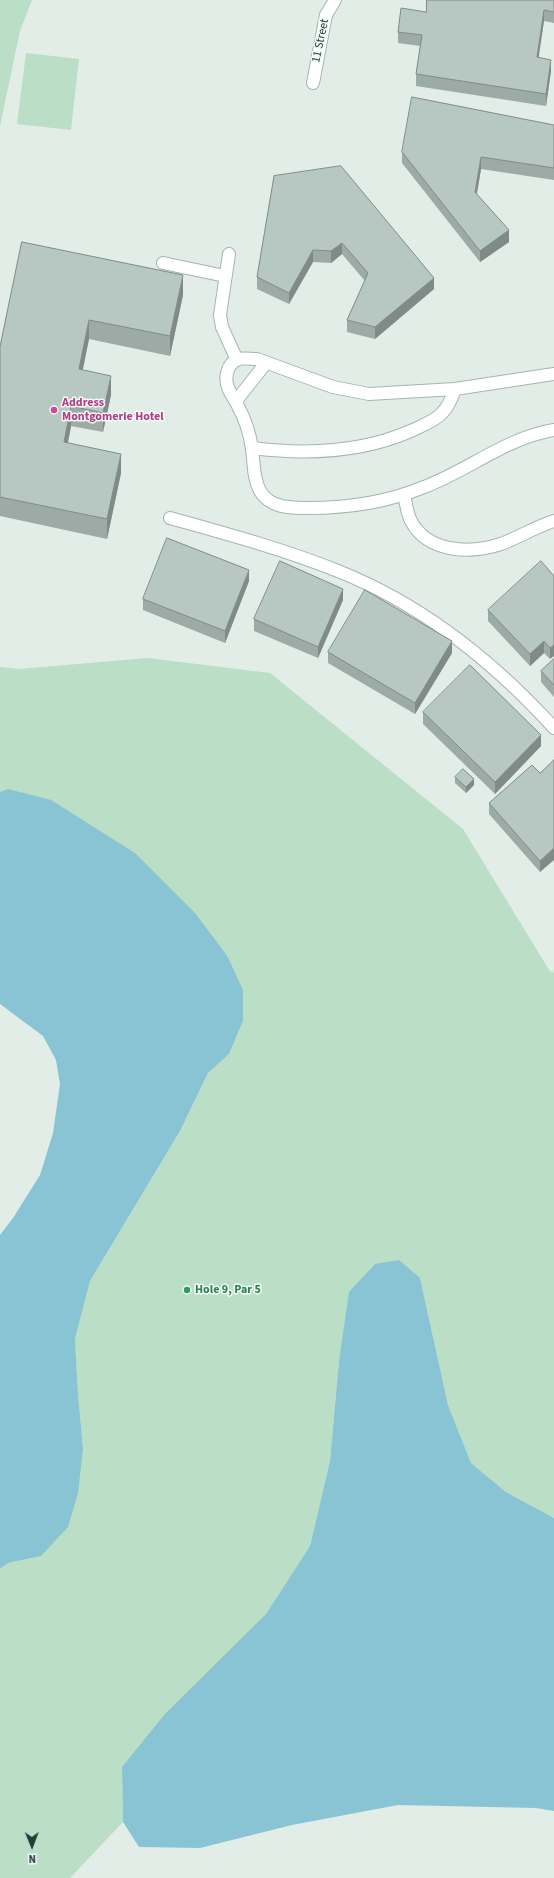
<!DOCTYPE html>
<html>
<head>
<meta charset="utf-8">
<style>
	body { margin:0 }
	#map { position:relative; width:554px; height:1878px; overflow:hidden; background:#e2ede8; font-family:"Source Sans 3",sans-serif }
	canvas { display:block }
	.north { position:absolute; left:12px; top:1826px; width:40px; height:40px; -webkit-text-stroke:3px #f2f9f6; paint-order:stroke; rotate:179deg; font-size:11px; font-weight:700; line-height:16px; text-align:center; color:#213e38 }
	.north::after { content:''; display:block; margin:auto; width:14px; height:18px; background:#213e38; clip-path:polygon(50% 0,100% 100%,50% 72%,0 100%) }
</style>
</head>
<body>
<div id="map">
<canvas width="554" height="1878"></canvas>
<div class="north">N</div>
</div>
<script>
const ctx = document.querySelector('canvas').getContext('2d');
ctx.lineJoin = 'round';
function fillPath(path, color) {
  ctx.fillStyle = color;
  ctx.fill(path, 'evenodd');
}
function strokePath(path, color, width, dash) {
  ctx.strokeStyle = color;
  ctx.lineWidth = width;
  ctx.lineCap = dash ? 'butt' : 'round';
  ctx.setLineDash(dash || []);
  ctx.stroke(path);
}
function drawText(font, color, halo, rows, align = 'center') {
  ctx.font = font + ' "Source Sans 3",sans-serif';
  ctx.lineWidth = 3;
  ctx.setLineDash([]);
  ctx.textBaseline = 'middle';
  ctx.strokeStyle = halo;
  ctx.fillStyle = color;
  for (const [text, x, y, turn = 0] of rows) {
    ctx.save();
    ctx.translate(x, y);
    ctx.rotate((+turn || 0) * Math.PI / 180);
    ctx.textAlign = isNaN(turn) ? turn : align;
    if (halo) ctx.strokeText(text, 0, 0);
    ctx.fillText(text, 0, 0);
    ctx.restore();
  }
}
fillPath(new Path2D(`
	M 0,0 L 32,0 L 20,31 L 0,126 Z
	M 26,53 L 79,59 L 71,130 L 17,124 Z
	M 148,658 L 270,673 L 463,829 L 551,973 L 552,970 L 554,974 L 554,1518 L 506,1492 L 471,1463 L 448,1405 L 420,1278 L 339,1361 L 330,1461 L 310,1546 L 266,1614 L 122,1767 L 123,1822 L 70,1878 L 0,1878 L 0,1569 L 8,1563 L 41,1556 L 83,1448 L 78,1394 L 75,1339 L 90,1281 L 180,1131 L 208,1073 L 229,1054 L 243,1021 L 243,990 L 228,957 L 9,789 L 0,792 L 0,667 L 19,669 Z`), '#badec6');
fillPath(new Path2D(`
	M 8,789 L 51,800 L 135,853 L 195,913 L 228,957 L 243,990 L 243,1021 L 229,1054 L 208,1073 L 180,1131 L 90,1281 L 75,1339 L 78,1394 L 83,1448 L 78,1493 L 68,1527 L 41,1556 L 8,1563 L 0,1569 L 0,1235 L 13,1218 L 40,1175 L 53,1133 L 60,1084 L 56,1060 L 43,1036 L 0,1004 L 0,792 Z
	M 399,1260 L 420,1278 L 448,1405 L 471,1463 L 506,1492 L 554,1518 L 554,1811 L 536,1808 L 398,1805 L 292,1825 L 200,1848 L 139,1847 L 123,1822 L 122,1767 L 165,1714 L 266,1614 L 310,1546 L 330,1461 L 339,1361 L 349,1292 L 375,1264 Z`), '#88c4d3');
const lane = new Path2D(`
	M 229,254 L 220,315 L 222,327 L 237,360
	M 163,263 L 225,276
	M 554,374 L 455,389 L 369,394 L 333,387 L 257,359 C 251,359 244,358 239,359 C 226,363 224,380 229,390 C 232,396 236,401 238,406 C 245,419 250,434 252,449 C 254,463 253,478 260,491 C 270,508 290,508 308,508 C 348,508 388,502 424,487 C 469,470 506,438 554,430
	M 236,401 L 266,363
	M 252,448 C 307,455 362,453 413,430 C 423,425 435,421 442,413 C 449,406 452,398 455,389
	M 404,494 C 406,503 407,514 411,521 C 428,553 470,554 501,544 C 520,537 535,527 554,521`);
const street = new Path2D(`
	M 313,83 L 326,15 L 335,0
	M 170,518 C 227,534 283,549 338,571 C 421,604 494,662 554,728`);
strokePath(lane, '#a4b5b0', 14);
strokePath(street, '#a4b5b0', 14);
strokePath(lane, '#fff', 12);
strokePath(street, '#fff', 12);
fillPath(new Path2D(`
	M 554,0 L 554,23 L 544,21 L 538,57 L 551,71 L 546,106 L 416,86 L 416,74 L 420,46 L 398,43 L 398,32 Z
	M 554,125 L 554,180 L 481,169 L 477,194 L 509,242 L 480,262 L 402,163 L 402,152 Z
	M 274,176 L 434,289 L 375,339 L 347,332 L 347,320 L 365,281 L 342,254 L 331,263 L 313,262 L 289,304 L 257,289 L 257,277 Z
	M 22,242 L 183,295 L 170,356 L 89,339 L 82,370 L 111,395 L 103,432 L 71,426 L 68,443 L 121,473 L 107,539 L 0,516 L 0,347 Z
	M 554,576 L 550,659 L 544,653 L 530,666 L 488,621 L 488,610 Z
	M 249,581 L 225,643 L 143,610 L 143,599 Z
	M 343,600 L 318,658 L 254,631 L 254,619 Z
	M 328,652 L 452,653 L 415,714 L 328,663 Z
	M 554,659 L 554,697 L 541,682 L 541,671 Z
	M 423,712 L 541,746 L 495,794 L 423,724 Z
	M 554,760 L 540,872 L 489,814 L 489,803 L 540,773 Z
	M 455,777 L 474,785 L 466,793 L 455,783 Z`), '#9daba6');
fillPath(new Path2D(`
	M 544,10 L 544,21 L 537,69 L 537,57 Z
	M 551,60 L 551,71 L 546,106 L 546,94 Z
	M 481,157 L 481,169 L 475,203 L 475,192 Z
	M 509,230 L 509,242 L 480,262 L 480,251 Z
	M 342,243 L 342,254 L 331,263 L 331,251 Z
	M 313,250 L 313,262 L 289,304 L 289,293 Z
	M 183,275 L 183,295 L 170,356 L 170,336 Z
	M 434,278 L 434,289 L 375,339 L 375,327 Z
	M 89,320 L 89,339 L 79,389 L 79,369 Z
	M 111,376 L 111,395 L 103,432 L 103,413 Z
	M 71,406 L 71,426 L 64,461 L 64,442 Z
	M 121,454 L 121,473 L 107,539 L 107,519 Z
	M 249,570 L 249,581 L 225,643 L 225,631 Z
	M 343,589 L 343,600 L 318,658 L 318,647 Z
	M 452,641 L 452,653 L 415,714 L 415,703 Z
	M 544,641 L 544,653 L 530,666 L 530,654 Z
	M 554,645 L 554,656 L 550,659 L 550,648 Z
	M 541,735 L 541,746 L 495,794 L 495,782 Z
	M 474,779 L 474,785 L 466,793 L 466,787 Z
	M 554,848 L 554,860 L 540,872 L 540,861 Z`), '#808b87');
const building = new Path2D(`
	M 427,0 L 554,0 L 554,12 L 544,10 L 537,57 L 551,60 L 546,94 L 416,74 L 422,35 L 398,32 L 401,8 L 426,12 Z
	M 412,97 L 554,125 L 554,168 L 481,157 L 475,192 L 509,230 L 480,251 L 402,152 Z
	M 341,166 L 434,278 L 375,327 L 347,320 L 368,273 L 342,243 L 331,251 L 313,250 L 289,293 L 257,277 L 274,176 Z
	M 22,242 L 183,275 L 170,336 L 89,320 L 79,369 L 111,376 L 103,413 L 71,406 L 64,442 L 121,454 L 107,519 L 0,497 L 0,347 Z
	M 167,538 L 249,570 L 225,631 L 143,599 Z
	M 280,561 L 343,589 L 318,647 L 254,619 Z
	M 541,561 L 554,576 L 554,645 L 550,648 L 544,641 L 530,654 L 488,610 Z
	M 365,590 L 452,641 L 415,703 L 328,652 Z
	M 554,659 L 554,685 L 541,671 Z
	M 470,665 L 541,735 L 495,782 L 423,712 Z
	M 554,760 L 554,848 L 540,861 L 489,803 L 532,765 L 540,773 Z
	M 463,769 L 474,779 L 466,787 L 455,777 Z`);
fillPath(building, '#b7c7c1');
strokePath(building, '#808b87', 1);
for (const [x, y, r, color] of [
	[54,410,4,"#d1479c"],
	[187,1290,4,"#2e9e5b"]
]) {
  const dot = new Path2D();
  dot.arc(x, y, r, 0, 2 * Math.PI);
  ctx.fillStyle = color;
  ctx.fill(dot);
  strokePath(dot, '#f2f9f6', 1.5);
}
drawText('12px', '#213e38', '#f2f9f6', [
	["11 Street",321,41,-78]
]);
drawText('bold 12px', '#b23c85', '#f2f9f6', [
	["Address",62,403],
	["Montgomerie Hotel",62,417]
], 'left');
drawText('bold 12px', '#27864d', '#f2f9f6', [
	["Hole 9, Par 5",195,1290]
], 'left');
</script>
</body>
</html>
